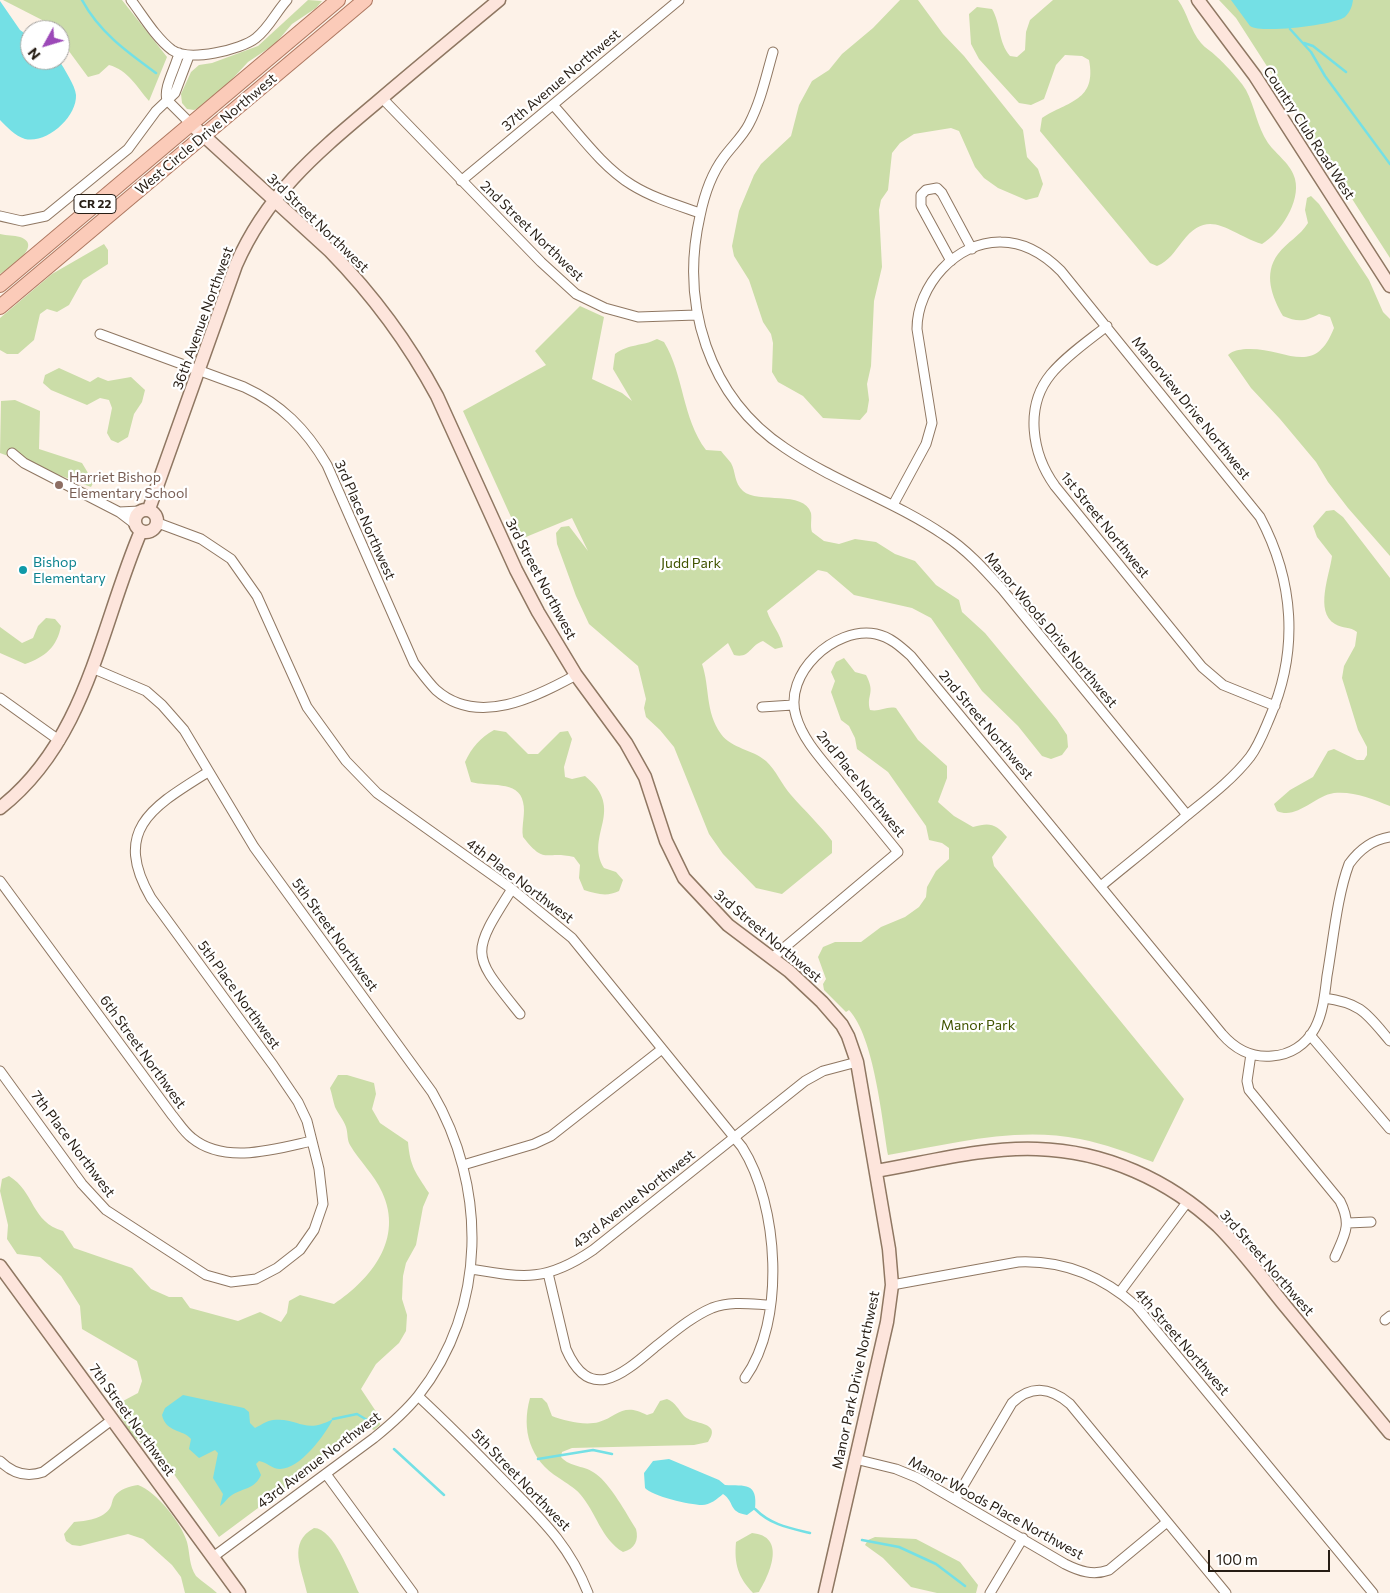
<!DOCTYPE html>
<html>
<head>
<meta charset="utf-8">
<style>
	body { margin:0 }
	#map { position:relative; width:1390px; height:1593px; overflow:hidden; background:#fdf2e8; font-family:Commissioner,sans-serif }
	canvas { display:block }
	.north { position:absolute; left:20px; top:20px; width:50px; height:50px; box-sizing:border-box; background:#fff; border:1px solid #a8a5a1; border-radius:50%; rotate:231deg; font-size:14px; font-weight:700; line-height:20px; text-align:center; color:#261d14 }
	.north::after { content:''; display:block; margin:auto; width:18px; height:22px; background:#9c49b8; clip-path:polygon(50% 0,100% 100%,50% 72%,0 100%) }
	.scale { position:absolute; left:1208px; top:1550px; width:122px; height:22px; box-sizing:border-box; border:2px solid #261d14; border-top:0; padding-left:6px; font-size:15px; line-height:18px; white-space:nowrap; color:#261d14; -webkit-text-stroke:4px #fff; paint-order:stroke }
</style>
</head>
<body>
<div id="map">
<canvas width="1390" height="1593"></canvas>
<div class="north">N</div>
<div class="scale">100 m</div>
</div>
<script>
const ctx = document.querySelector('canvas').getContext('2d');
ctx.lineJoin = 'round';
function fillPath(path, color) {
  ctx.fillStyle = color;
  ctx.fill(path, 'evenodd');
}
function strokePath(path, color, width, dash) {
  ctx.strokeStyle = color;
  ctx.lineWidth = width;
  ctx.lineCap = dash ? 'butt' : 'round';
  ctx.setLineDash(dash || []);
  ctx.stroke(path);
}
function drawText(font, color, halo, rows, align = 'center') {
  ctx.font = font + ' Commissioner,sans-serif';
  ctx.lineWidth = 4.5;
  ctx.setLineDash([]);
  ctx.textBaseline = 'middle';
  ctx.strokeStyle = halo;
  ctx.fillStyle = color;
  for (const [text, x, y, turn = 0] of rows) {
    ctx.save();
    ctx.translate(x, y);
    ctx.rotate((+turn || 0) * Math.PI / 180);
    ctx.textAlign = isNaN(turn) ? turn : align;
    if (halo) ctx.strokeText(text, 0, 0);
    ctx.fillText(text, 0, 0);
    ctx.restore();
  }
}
fillPath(new Path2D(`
	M 3,0 L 122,0 L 167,57 L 149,101 C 137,87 128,70 109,65 L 99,74 L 88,77 L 60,39 L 60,30 L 53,30 L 46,22 Z
	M 308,0 L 322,1 L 316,8 L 292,24 L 275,44 L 248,62 L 210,103 L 194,110 L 187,109 L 182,103 L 181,94 L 191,72 L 199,65 L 212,63 L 258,46 Z
	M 900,0 L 918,0 L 943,34 L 964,56 L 1023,130 L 1027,157 L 1038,169 L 1043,184 L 1038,197 L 1026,200 L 998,188 L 984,178 L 975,167 L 959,131 L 951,128 L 914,134 L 900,143 L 892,153 L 888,190 L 881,200 L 879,210 L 882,267 L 874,301 L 871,366 L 867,384 L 869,400 L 867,412 L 860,420 L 823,418 L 803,396 L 778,382 L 772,372 L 773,343 L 771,334 L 763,322 L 749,280 L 734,256 L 732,246 L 739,211 L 754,175 L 761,164 L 791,136 L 799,105 L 812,81 L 829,70 L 842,54 L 873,28 Z
	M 1053,0 L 1178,0 C 1188,14 1190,30 1201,43 C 1205,48 1211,51 1216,56 C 1224,63 1241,81 1246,90 C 1255,107 1257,127 1268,143 C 1276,154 1292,165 1295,179 C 1301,202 1280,233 1262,244 C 1228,233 1209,206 1182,242 C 1174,252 1169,261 1157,266 L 1150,263 L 1040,131 L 1042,118 C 1068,101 1097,101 1089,60 L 1082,56 L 1065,55 L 1056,65 L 1044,99 L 1031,105 L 1019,103 L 979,59 L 971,44 L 969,14 L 977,7 L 992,9 C 1001,24 998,42 1010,56 L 1017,57 L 1025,50 L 1026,32 L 1030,20 Z
	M 1219,0 L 1390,0 L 1390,258 L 1236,18 Z
	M 1311,196 L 1319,204 L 1369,280 L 1383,312 L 1390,319 L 1390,556 L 1348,508 L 1328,482 L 1316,462 L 1280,419 L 1251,388 L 1228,355 C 1234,350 1238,350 1246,349 C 1286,347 1314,379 1334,328 L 1330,317 L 1319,314 C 1305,322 1297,322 1283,316 C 1272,297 1263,274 1278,254 C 1287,242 1300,236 1308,223 L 1305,210 L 1307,198 Z
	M 0,234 C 7,236 14,235 20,237 C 44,245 9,269 0,274 Z
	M 104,244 L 108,250 L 108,264 L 83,280 L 69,305 L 57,312 L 47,309 L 40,314 L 34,340 L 18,354 L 7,354 L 0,350 L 0,318 L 52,274 Z
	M 580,306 L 604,317 L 592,379 L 622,393 L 632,401 L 613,369 L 615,354 C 630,343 641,347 657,339 L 664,342 C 684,375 682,418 706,450 L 721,451 C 724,455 728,459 731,463 C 736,472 734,483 743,491 C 758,504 804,490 811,513 C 812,519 810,526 812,532 L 824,541 L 839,544 L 855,539 L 876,542 L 895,554 L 915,561 L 936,585 L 959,600 L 962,612 L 985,633 L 1057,720 L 1067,735 L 1068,747 L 1062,755 L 1051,759 L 1042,756 L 1018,726 L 982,691 L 931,618 L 912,608 L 854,595 L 827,572 L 818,570 L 767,611 C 771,624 781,634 783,647 L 775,649 L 763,641 C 750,645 750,659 734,655 L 728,643 L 702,664 C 710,687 705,712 721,734 C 732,749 752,749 766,761 C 776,770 782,785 791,795 C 805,811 820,825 832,841 L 832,853 L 782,894 L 756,888 L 723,854 L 709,834 L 674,747 L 660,730 L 646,717 L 644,708 L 646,699 L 638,666 L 589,624 L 576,596 L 557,544 L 556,533 L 561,527 L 569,526 L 588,551 L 572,518 L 521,539 L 463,411 L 546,365 L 535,351 Z
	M 59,368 L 90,382 L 98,377 L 108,381 L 131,377 L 145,390 L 142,402 L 134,414 L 128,437 L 118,443 L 111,440 L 107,433 L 112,408 L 109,400 L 100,398 L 87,405 L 51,390 L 43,383 L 45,375 Z
	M 15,400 L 40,411 L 39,449 L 82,463 L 88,473 L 96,477 L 91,487 L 0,453 L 1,401 Z
	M 1334,510 L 1343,517 L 1390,578 L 1390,806 C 1372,799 1354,791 1334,793 C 1314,796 1297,820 1277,811 L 1274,804 L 1290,790 L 1313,777 L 1328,751 L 1334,749 L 1357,760 L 1364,760 L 1367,755 L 1367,747 L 1358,730 L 1342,678 L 1344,666 L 1355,646 L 1357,632 C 1350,626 1343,629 1335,624 C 1314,612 1330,574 1332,556 L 1317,537 L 1313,526 L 1326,511 Z
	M 46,618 L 55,619 L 61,626 C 57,647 45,657 25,664 L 0,653 L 0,627 L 22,643 L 33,638 L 38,626 Z
	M 844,658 L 855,672 L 866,675 C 876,694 866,694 870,710 C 880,712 886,706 896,708 L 918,740 L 947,766 L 947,778 L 938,802 L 954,816 L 973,827 C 990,822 996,824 1007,837 L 992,857 L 994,866 L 1184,1099 L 1153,1162 C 1129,1153 1105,1144 1080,1139 C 1016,1126 951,1144 888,1155 C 882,1119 874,1037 849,1010 L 846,1012 L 824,990 L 823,984 L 826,979 L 818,957 L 823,947 L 835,942 L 861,942 L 881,927 L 905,917 L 919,907 L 926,897 L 927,887 L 936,871 L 949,859 L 949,848 L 942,843 L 929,840 L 926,826 L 888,772 L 857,749 L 855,738 L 849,726 L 841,720 L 831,692 L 835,681 L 831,672 L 836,662 Z
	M 494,730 L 506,732 L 528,754 L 538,754 L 560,732 L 568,731 L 572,739 L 564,767 L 565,777 L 572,779 L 585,776 C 627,810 584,835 604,868 L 616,872 L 623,880 L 619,891 C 607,897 597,894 584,890 L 579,878 L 580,865 L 574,857 C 544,850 546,866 523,837 C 521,826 526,813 523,802 C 519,780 488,787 471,782 L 465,762 C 472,747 480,738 494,730 Z
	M 338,1075 L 347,1075 L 374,1083 L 376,1094 L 372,1109 L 380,1123 L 408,1142 C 410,1167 416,1173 429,1193 L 423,1207 L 416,1245 L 406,1263 L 403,1276 L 402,1299 L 407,1315 L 406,1331 L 399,1343 L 376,1364 L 361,1389 L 379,1416 L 380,1425 L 374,1430 L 367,1427 L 219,1537 L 148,1438 L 141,1443 L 131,1434 L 117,1411 L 123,1401 L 138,1393 L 142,1381 L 137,1361 L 82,1329 L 80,1306 L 61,1276 L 40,1257 L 17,1254 L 7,1239 L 8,1225 L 0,1191 L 2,1179 L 9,1176 C 35,1192 31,1222 63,1231 L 74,1248 L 132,1268 L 151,1289 L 169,1297 L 182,1297 L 190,1308 L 238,1321 L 260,1312 L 281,1322 L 287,1313 L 289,1301 L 300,1295 L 334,1304 C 371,1279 404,1239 382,1192 C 374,1174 360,1162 350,1145 C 347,1140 348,1133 346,1127 C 344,1120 338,1114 335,1107 C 333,1101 332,1094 330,1088 Z
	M 530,1398 L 542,1398 L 547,1403 L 552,1416 C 565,1421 585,1426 599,1422 C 618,1416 623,1402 647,1415 L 653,1413 L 660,1401 L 667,1399 C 676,1403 678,1409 684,1416 C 693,1425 723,1421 708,1442 L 694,1445 L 572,1448 L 562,1452 L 561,1457 C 571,1468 585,1465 596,1474 C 611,1485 626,1513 636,1529 C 639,1540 635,1549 623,1552 C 601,1539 596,1512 580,1494 C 574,1487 567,1484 559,1478 C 530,1460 521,1430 530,1398 Z
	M 138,1485 C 156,1491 182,1524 187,1542 C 190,1553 189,1566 196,1576 C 202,1582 211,1587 217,1593 L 185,1593 L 181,1577 L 172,1565 L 143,1539 L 128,1534 L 80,1546 L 72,1545 L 66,1541 L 64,1534 L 74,1522 C 86,1521 103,1519 110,1508 C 112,1505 112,1500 114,1497 C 119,1489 130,1486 138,1485 Z
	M 314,1528 C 334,1528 351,1577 359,1593 L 307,1593 C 302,1569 287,1543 314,1528 Z
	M 752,1533 C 786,1536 771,1572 759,1592 L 753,1593 C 738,1577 734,1564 736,1542 Z
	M 875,1537 L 916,1539 L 960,1562 L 978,1585 L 976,1593 L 937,1593 L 911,1587 L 883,1558 L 865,1545 L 868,1540 Z`), '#cbdda8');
fillPath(new Path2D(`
	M 1231,0 L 1353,0 C 1352,7 1350,12 1345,17 C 1334,25 1261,34 1250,26 Z
	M 0,1 L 20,30 L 30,37 L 30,60 L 59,60 C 64,69 75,85 76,95 C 77,117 47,144 25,139 C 15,136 7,127 0,120 Z
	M 183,1395 L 244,1408 L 249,1412 L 250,1423 L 255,1428 C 261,1425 266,1421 273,1420 C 299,1417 304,1435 333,1419 C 325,1435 300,1469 280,1469 C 272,1469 267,1462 259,1461 L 256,1464 L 261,1475 C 255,1489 243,1488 232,1495 C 227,1498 225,1503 220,1506 L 223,1494 L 213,1478 L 218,1453 L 215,1450 L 199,1458 L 189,1449 L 191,1439 C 183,1429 166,1433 162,1415 L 165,1408 Z
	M 669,1459 L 719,1480 L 725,1485 C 745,1486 758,1482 755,1509 L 747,1515 C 728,1512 735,1502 723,1494 C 717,1499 710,1505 702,1505 C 690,1505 652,1496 645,1488 L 644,1473 L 653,1461 Z`), '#74e0e5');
strokePath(new Path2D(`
	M 82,0 C 99,32 127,52 156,73
	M 1290,29 L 1311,52 L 1325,76 L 1390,164
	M 1304,43 L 1313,46 L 1346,72
	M 333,1419 L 357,1414 L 367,1420
	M 394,1449 L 444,1495
	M 538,1459 L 593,1450 L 612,1454
	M 755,1509 C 771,1525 789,1528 810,1533
	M 862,1540 L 899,1547 L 936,1564 L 965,1586`), '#74e0e5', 2.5);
const street = new Path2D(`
	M 131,0 C 143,16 156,38 172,50 C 189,62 241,50 256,38 C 269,28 276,12 287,0
	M 773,52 C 766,76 761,101 749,124 C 743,136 732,146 724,157 C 712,173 704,196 700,216 C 680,304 708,397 785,448 C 835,482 894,501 944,535 C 966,549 984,569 1002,589 L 1187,815
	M 382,98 L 541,262 L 576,294 L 605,308 L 638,317 L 696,315
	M 167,100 C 163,88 176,67 179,53
	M 167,100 L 191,124
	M 553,105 C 577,131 601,166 632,185 C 653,198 677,205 700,213
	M 461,181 L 679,0
	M 0,216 L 22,221 L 46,216 L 128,149 L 156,111 L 175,93 L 189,56
	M 951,261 L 921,206 L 921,195 L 926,190 L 937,188 L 942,193 L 972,249
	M 1107,326 C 1088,341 1066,356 1051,374 C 1024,407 1032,454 1055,486 L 1202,667 L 1223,685 L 1275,706
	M 100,334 L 244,387 C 281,404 306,429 327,465 L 414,663 C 421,672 428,682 436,690 C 478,727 536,697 576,675
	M 12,453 L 24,463 L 119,512
	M 893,505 L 926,444 L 932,423 L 917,329 C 917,286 956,241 1001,242 C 1025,242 1045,255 1061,271 L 1260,517 C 1294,581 1299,650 1270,717 C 1264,731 1259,745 1250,757 C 1232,780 1208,798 1186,816 C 1158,840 1129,863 1101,886
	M 158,523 L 201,539 L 231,559 L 257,596 L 307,707 L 346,761 L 377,793 L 512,889 L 572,938 L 742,1147 C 779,1205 786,1321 745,1378
	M 136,525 L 119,512 L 140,511
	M 92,668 L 146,691 L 162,705 L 184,730 L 254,847 L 432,1092 C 487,1186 488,1308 418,1396 C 405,1412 390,1425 374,1438 L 213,1557
	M 0,698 L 60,741
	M 762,707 L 793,705
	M 0,881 L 172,1115 C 178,1122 184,1132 192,1138 C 225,1165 276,1149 312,1141
	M 512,889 C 469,956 472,954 520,1014
	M 772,958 L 898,852 C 879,829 860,805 840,782 C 824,762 803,741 796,716 C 783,674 834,626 876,634 C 890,637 900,646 911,656 L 1222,1034 C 1235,1049 1251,1058 1272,1056 C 1290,1055 1306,1045 1315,1028 C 1323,1013 1325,993 1327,976 C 1333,942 1337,896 1349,864 C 1360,849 1372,840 1390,837
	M 1324,998 C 1362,1003 1367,1014 1390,1041
	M 1310,1035 L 1390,1129
	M 1251,1054 L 1247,1081 L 1249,1090 L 1340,1201 C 1352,1225 1345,1234 1335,1257
	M 0,1071 L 82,1184 L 106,1210 L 206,1275 L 231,1282 L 256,1279 L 277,1268 L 300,1250 L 314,1230 L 323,1204 L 319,1169 L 307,1121 L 298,1102 L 273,1065 L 151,898 C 111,829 154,806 208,772
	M 463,1165 L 534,1144 L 551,1136 L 662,1049
	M 1348,1223 L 1371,1222
	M 471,1269 C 525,1278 546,1282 593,1250 L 805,1081 L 823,1071 L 857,1062
	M 548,1273 L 566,1349 C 590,1404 623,1374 655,1347 C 673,1333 691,1317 712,1308 C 731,1301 750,1304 770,1305
	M 892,1285 L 1018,1262 C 1064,1260 1102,1276 1136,1306 L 1373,1593
	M 1120,1292 L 1188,1201
	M 1385,1320 L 1390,1316
	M 418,1396 C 448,1424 476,1452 505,1482 C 540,1518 569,1544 588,1593
	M 855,1459 L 896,1469 L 918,1478 L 1065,1564 C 1079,1571 1093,1576 1109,1570 L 1167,1522
	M 0,1461 C 12,1473 26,1478 43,1472 L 113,1419
	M 326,1474 L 413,1593
	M 956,1498 L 1012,1403 C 1032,1384 1051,1388 1070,1404 L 1226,1593
	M 990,1593 L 1023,1538`);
const secondary = new Path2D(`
	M 1198,0 L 1255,76 L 1390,286
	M 191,124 L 330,251 C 372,294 408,342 437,396 L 516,570 L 538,612 L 576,675 L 626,743 L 645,777 L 666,841 L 684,878 L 728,925 L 789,971 L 822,1002 L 842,1025 L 848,1036 L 857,1062 L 889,1249 L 892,1285 L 887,1322 L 825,1593
	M 149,509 L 236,265 C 268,192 318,152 376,103 C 417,68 458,34 499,0
	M135 521a11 11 0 1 1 22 0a11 11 0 1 1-22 0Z
	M 0,808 C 87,740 100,627 141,531
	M 876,1171 C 929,1162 984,1147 1037,1149 C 1105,1151 1169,1180 1218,1226 C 1243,1251 1264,1280 1286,1307 C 1321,1349 1355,1391 1390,1433
	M 0,1266 L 239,1593`);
const primary = new Path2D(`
	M 0,285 L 338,0
	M 0,307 L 365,0`);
strokePath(street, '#8f7762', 11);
strokePath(secondary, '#8f7762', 15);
strokePath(primary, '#ae7861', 16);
strokePath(street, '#fff', 9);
strokePath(secondary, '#fde5dc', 12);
strokePath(primary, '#fbcbb9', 14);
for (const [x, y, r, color] of [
	[59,485,5,"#8d6e63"],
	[23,570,5,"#0f9aa8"]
]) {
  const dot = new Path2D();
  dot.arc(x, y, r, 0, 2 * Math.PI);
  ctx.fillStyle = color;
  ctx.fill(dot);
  strokePath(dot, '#fff', 2);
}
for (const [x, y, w] of [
	[95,204,42]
]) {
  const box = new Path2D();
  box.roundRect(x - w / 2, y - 9.5, w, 19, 4);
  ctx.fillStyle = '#fff';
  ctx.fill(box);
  strokePath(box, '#261d14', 1);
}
drawText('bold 12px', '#261d14', null, [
	["CR 22",95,204]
]);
drawText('14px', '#261d14', '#fff', [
	["37th Avenue Northwest",561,80,-40],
	["Country Club Road West",1309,133,57],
	["West Circle Drive Northwest",206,134,-40],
	["3rd Street Northwest",318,223,44],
	["2nd Street Northwest",532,231,44],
	["36th Avenue Northwest",203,318,-70],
	["Manorview Drive Northwest",1191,408,51],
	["3rd Place Northwest",365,520,66],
	["1st Street Northwest",1105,525,51],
	["3rd Street Northwest",541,579,62],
	["Manor Woods Drive Northwest",1051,630,50],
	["2nd Street Northwest",986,725,50],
	["2nd Place Northwest",861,784,51],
	["4th Place Northwest",520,881,37],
	["5th Street Northwest",335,935,54],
	["3rd Street Northwest",768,936,40],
	["5th Place Northwest",239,995,54],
	["6th Street Northwest",143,1052,54],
	["7th Place Northwest",73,1144,53],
	["43rd Avenue Northwest",634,1199,-38],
	["3rd Street Northwest",1267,1263,49],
	["4th Street Northwest",1182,1342,49],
	["Manor Park Drive Northwest",856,1380,-78],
	["7th Street Northwest",132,1420,54],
	["43rd Avenue Northwest",319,1460,-37],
	["5th Street Northwest",521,1480,46],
	["Manor Woods Place Northwest",996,1508,29]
]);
drawText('14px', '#785e54', '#fff', [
	["Harriet Bishop",69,477],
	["Elementary School",69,493]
], 'left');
drawText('14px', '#0d838f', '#fff', [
	["Bishop",33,562],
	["Elementary",33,578]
], 'left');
drawText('14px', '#415400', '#fff', [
	["Judd Park",691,563],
	["Manor Park",978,1025]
]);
</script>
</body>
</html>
